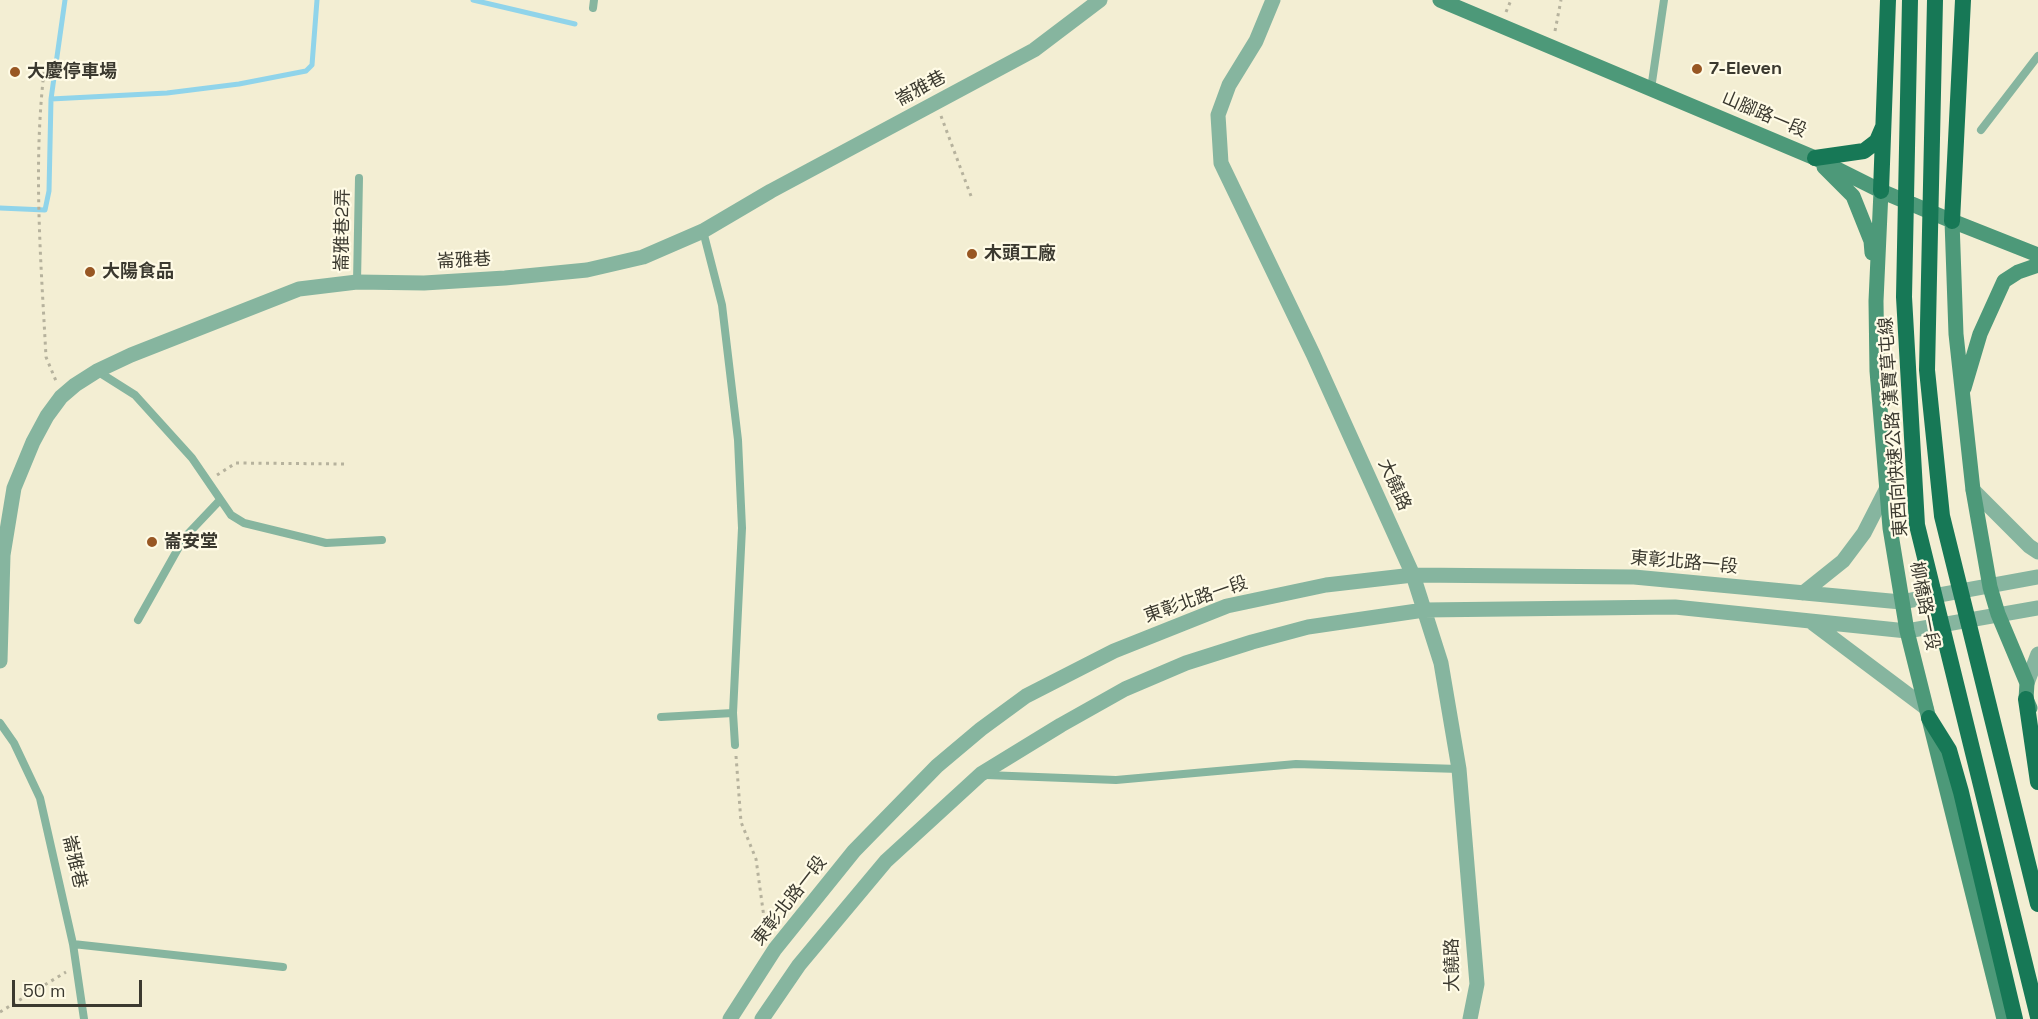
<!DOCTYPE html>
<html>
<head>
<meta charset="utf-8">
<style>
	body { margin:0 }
	#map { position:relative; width:2038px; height:1019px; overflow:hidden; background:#f3eed3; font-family:"Space Grotesk",sans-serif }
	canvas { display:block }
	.scale { position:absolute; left:12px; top:980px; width:130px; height:27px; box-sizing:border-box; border:3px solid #3b392f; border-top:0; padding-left:8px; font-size:18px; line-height:21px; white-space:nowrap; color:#3b392f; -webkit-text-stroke:4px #fffbe6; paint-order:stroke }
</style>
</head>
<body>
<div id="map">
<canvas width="2038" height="1019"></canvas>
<div class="scale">50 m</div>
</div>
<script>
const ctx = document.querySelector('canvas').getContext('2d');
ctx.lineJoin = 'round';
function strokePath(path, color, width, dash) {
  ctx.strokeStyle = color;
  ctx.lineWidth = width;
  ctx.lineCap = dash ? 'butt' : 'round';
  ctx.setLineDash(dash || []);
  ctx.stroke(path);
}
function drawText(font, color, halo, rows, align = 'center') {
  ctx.font = font + ' "Space Grotesk","Noto Sans TC",sans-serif';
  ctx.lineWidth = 4.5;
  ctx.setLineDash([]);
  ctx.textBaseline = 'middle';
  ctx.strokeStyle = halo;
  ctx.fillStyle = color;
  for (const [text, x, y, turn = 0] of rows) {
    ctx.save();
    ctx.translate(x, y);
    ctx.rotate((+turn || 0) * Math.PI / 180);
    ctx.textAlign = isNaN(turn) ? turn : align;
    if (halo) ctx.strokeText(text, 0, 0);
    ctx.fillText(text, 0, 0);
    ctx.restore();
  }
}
strokePath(new Path2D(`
	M 473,0 L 575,24
	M 51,99 L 167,93 L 239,84 L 306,71 L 312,65 L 317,0
	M 0,208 L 45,210 L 49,191 L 51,99 L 65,0`), '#90d4ea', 5);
strokePath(new Path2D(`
	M 1506,12 L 1511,0
	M 1555,31 L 1561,0
	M 44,72 C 33,167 41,262 46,357 L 56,381
	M 941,116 L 971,196
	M 217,475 L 236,463 L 347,464
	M 736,756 L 741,822 L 756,859 L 765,925
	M 0,1012 L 66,972`), '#b6b29d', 3, [3, 4.5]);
strokePath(new Path2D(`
	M 593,8 L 594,0
	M 1651,89 L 1664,0
	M 1981,130 L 2038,56
	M 703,231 L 722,305 L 738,440 L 742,528 L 733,713 L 735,745
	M 357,282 L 359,178
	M 97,371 L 135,395 L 192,458 L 231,515 L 244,523 L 326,543 L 382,540
	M 138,620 L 184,538 L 220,500
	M 661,717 L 733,713
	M 0,723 L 14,743 L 40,798 L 73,944 L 84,1019
	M 986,775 L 1116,780 L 1296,764 L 1459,769
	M 73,944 L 283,967`), '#86b59f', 8);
strokePath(new Path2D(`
	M 1273,0 L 1256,41 L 1229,85 L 1218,115 L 1221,163 L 1313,354 L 1413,575 L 1441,663 L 1459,769 L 1477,984 L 1470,1019
	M 1973,490 L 2029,546 L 2038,552
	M 1803,593 L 1843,561 L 1864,533 L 1887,488
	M 1810,621 L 1926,708
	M 0,661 L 3,555 L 14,488 L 33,442 L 47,416 L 61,397 L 75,385 L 97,371 L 131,355 L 299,289 L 357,282 L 424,283 L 505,278 L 587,270 L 643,257 L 703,231 L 771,191 L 1034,50 L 1100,0
	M 2027,683 L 2038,654
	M 730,1019 L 775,949 L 854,851 L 937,766 L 981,729 L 1026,696 L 1114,651 L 1227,606 L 1326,585 L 1413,575 L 1634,577 L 1901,602 L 2038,577
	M 762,1019 L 799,965 L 886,861 L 981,774 L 1061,725 L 1125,689 L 1186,663 L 1252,642 L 1308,627 L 1424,610 L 1675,607 L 1907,631 L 2038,608`), '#86b59f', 15);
strokePath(new Path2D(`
	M 1440,0 L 1815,158 L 1881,191 L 1952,221 L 2038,255
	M 1824,167 L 1853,196 L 1871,241 L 1872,253
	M 1881,191 L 1876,301 L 1877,371 L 1890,528 L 1907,631 L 2004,1019
	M 1952,221 L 1956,334 L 1973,490 L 1990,587 L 1998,614 L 2027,683 L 2026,699 L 2030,708
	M 1964,388 L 1980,334 L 2004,281 L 2018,272 L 2038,265`), '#4d9979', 15);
strokePath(new Path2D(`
	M 1910,0 L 1904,297 L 1917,525 L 2038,1017
	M 1935,0 L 1927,370 L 1942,516 L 2038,904
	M 1815,158 L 1864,151 L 1877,141 L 1883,127
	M 1881,191 L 1888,0
	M 1952,221 L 1963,0
	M 2026,699 L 2038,782
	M 1929,718 L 1949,750 L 1961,792 L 2015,1019`), '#177856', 16);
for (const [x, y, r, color] of [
	[1697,69,6,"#985723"],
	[15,72,6,"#985723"],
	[972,254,6,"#985723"],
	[90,272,6,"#985723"],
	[152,542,6,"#985723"]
]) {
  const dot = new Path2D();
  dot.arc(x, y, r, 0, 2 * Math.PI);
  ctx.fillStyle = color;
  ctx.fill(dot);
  strokePath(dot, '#fffbe6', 2);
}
drawText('bold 18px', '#3b392f', '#fffbe6', [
	["7-Eleven",1709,69],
	["大慶停車場",27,72],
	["木頭工廠",984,254],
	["大陽食品",102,272],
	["崙安堂",164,542]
], 'left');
drawText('18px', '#3b392f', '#fffbe6', [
	["崙雅巷",921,89,-28],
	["山腳路一段",1764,115,23],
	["崙雅巷2弄",343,230,-89],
	["崙雅巷",464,261,-3],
	["東西向快速公路 漢寶草屯線",1894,427,-94],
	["大饒路",1394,485,66],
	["東彰北路一段",1684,563,5],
	["東彰北路一段",1196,600,-19],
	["柳橋路一段",1924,606,79],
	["崙雅巷",74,862,77],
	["東彰北路一段",790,901,-52],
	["大饒路",1453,965,-91]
]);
</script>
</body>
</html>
